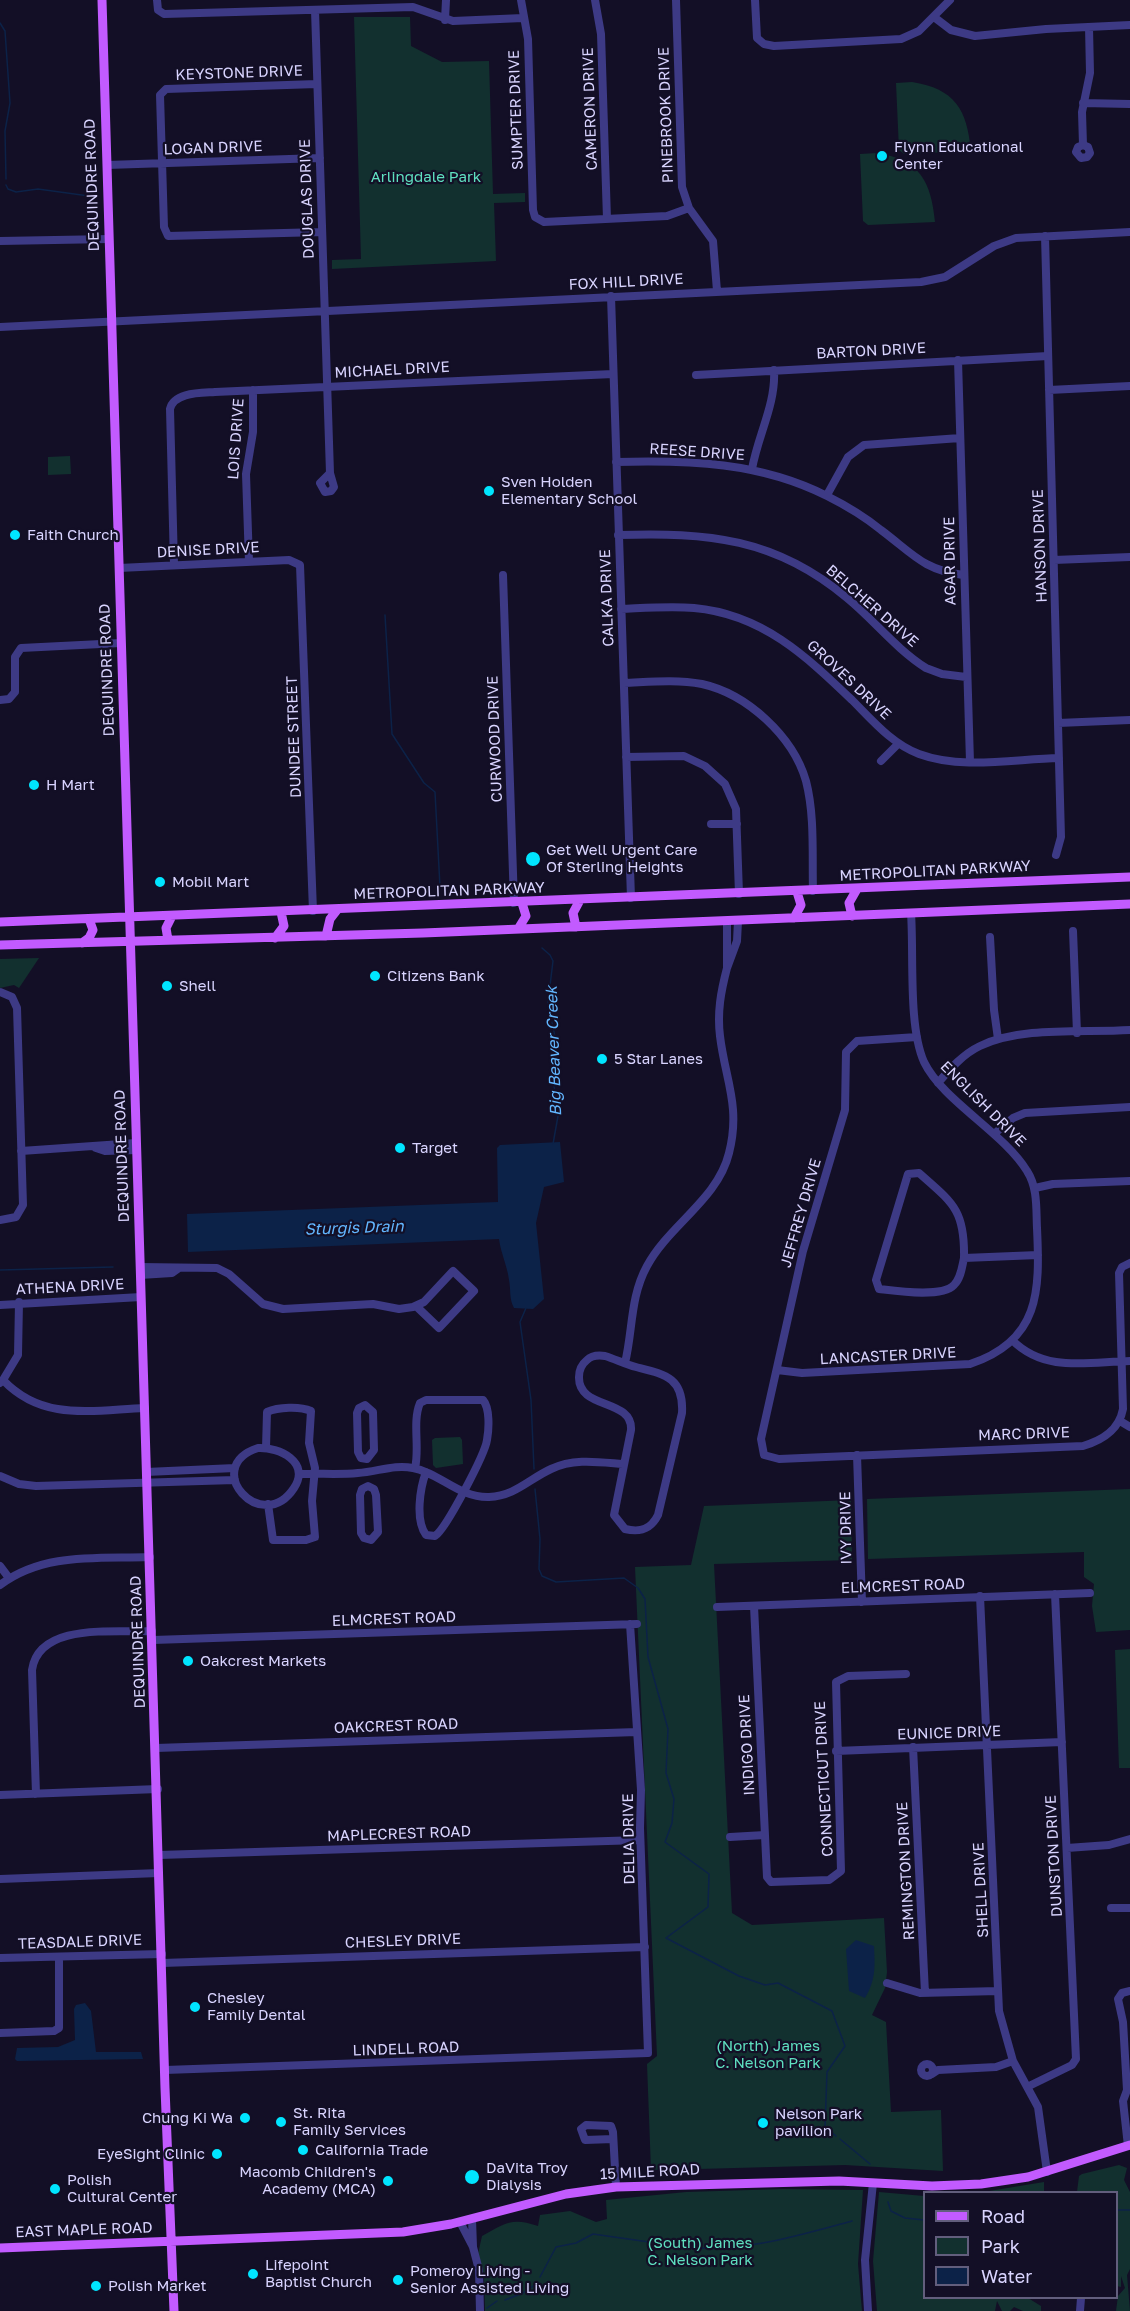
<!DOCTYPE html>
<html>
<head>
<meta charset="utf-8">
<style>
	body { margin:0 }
	#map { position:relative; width:1130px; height:2311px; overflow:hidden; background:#130f26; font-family:"Golos Text",sans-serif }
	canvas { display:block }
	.legend { position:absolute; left:923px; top:2191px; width:195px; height:108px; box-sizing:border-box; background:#130f26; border:2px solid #625e7d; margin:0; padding:8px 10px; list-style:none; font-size:18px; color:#d9d4ff }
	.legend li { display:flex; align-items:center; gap:12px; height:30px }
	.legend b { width:30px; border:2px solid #625e7d }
</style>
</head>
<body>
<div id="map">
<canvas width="1130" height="2311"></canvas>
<ul class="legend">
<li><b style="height:8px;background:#c25bff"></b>Road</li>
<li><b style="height:16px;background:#12302f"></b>Park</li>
<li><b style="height:16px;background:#0c2248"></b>Water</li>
</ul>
</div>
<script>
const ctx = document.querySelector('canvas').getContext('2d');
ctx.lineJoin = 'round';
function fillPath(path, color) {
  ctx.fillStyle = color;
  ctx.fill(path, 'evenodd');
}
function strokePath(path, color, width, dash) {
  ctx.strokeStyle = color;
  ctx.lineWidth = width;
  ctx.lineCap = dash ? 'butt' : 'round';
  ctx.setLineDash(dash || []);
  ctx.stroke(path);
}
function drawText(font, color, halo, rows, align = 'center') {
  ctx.font = font + ' "Golos Text",sans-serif';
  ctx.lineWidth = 4.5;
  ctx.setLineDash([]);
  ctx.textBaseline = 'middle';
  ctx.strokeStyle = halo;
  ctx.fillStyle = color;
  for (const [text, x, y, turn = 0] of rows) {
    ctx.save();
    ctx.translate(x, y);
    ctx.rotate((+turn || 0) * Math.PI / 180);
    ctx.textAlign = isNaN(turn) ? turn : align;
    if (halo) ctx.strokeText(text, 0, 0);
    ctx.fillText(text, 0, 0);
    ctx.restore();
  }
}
fillPath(new Path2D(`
	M 354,17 L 410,17 L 411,46 L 442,62 L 489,61 L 493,194 L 525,193 L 525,202 L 494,203 L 496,261 L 332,269 L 332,260 L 361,259 Z
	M 912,82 C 955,89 967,109 971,151 L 904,154 L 899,150 L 896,83 Z
	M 877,153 C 920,160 931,181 935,222 L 868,225 L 863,221 L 860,154 Z
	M 70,456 L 71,474 L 48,475 L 48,457 Z
	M 39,958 L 19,988 L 14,985 L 0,988 L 0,959 Z
	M 460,1437 L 462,1440 L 463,1464 L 436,1468 L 433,1465 L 432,1440 L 435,1438 Z
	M 1130,1489 L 1130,1630 L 1096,1632 L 1092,1606 L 1094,1584 L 1084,1577 L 1084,1552 L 868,1559 L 867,1499 Z
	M 851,1500 L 852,1560 L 714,1564 L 732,1913 L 752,1925 L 884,1918 L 887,1972 L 885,1988 L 872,2015 L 886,2022 L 891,2112 L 941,2110 L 943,2171 L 845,2165 L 698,2169 L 697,2176 L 695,2169 L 651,2170 L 647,2064 L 657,2056 L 635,1567 L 691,1565 L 704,1506 Z
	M 1130,1649 L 1130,1768 L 1119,1768 L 1115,1650 Z
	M 1119,2165 L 1127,2168 L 1124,2180 L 1130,2192 L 1130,2269 L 1127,2275 L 1130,2311 L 1116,2311 L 1118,2296 L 1125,2288 L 1121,2276 L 1121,2287 L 1117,2286 L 1116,2192 L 1077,2192 L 1079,2176 L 1082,2174 Z
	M 1044,2182 L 1044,2192 L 983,2192 Z
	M 783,2189 L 863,2190 L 858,2264 L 862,2311 L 485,2311 L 484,2275 L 478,2254 L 482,2236 C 505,2223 512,2217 538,2226 L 540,2215 L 570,2211 L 596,2222 L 607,2219 L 606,2200 L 686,2192 Z
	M 879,2192 L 924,2196 L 924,2298 L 1028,2298 L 1041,2306 L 1041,2311 L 1023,2311 L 1014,2307 L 1010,2311 L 1002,2311 L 997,2301 L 995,2311 L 877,2311 L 873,2261 Z`), '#12302f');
fillPath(new Path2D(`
	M 560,1142 L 564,1182 L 544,1187 L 536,1223 L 544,1299 L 533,1309 L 514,1308 C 509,1299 511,1290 509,1280 C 507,1265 501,1254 499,1239 L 188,1252 L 187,1214 L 498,1202 L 497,1148 L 500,1145 Z
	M 856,1940 L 874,1946 C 875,1966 876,1980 865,1998 L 849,1991 L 846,1949 Z
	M 85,2003 L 91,2011 L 96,2052 L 141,2052 L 143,2059 L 17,2061 L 15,2059 L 17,2048 L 58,2047 L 75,2040 L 74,2009 L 76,2005 Z`), '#0c2248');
strokePath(new Path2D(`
	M 0,23 L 5,31 L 10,103 L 5,131 L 6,179
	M 6,185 L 8,189 L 16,192 L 38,189 L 89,196
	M 385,615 L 392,734 L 424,783 L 435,792 L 440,887
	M 542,948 L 550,955 L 553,961 L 548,1002 L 555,1037 L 551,1063 L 558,1116 L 553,1144
	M 0,1270 L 113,1267
	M 526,1308 L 520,1322 L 531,1400 L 534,1469
	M 535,1489 L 540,1539 L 539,1569 L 542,1576 L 556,1582 L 624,1578 L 638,1588 L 645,1599 L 648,1657 L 668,1729 L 666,1773 L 674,1799 L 672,1823 L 665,1842 L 709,1874 L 708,1907 L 666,1938 L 739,1976 L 765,1985 L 778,1983 L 832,2011 L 845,2046 L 827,2072 L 825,2127 L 836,2136
	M 840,2139 L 870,2164
	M 888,2202 L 891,2211 L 905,2218 L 924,2220
	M 1116,2210 L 1130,2210
	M 685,2247 C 742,2253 797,2236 852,2221
	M 540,2277 L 556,2247 L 576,2243 L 593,2234 L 677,2246
	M 505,2300 L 523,2293 L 536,2284
	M 487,2308 L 497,2301`), '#0c2248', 1.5);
strokePath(new Path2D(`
	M 157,0 L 158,10 L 164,14 L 413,7 L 453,21 L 523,18
	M 521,0 L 528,39 L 533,210 L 535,217 L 544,222 L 667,216 L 689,208
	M 595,0 L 601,34 L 607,219
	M 676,0 L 682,187 L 689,208 L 713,241 L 717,291
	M 755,0 L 757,38 L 764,44 L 774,46 L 901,39 L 919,31 L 950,0
	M 315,10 L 330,473 L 320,483 L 325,492 L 331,491 L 334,487 L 330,473
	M 934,17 L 951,30 L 975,36 L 1046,29 L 1130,25
	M 445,20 L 446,0
	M 317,84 L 166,89 L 160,95 L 164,227 L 168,236 L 322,232
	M 1083,103 L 1130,104
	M 1083,145 L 1088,147 L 1090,153 L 1087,157 L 1081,158 L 1076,152 L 1078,147 L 1083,145 L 1082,112 L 1090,73 L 1089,27
	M 107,165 L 320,158
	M 1045,236 L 1061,837 L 1056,855
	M 0,241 L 109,239
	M 611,296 L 631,898
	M 0,327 L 921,282 L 945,277 L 994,246 L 1016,238 L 1130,232
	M 958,360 L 970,762
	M 696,375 L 1048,356
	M 1049,390 L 1130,386
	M 616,462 C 689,460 760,462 827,496 C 845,505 865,517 881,530 C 912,553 923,570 963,575
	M 752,469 C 758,435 776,404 774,370
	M 827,495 L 848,457 L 864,445 L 960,438
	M 618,535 C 707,532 776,538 847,598 C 874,620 896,649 926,668 L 942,674 L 966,677
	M 1054,560 L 1130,557
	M 249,562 L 246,474 L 253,432 L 253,390
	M 174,565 L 170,409 C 174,392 201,393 215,392 L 613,374
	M 119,568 L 289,560 L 300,565 L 313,911
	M 503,575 L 514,903
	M 621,609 C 645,608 670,606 694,608 C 762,614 806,656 852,700 C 872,720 892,744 919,754 C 962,770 1014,759 1059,758
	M 624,683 C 649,682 676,679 702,684 C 747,694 793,736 806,781 C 815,816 812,855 813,891
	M 0,700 L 9,699 L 15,692 L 15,657 L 21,648 L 121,643
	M 1058,723 L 1130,720
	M 626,757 L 684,756 L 705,766 L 725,784 L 736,809 L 739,894
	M 881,761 L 898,744
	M 711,824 L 737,824
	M 727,921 L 727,968 L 737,941 L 738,921
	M 1073,931 L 1077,1033
	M 990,937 L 994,1010 L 998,1039
	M 0,992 L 12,997 L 17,1008 L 23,1205 L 16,1217 L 0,1220
	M 917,1037 L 857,1041 L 846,1052 L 845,1110 L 803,1251 L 761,1439 L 764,1455 L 779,1459 L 1083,1446 C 1103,1440 1119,1430 1123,1409 L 1119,1273 L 1122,1267 L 1130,1263
	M 938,1083 C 950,1069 963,1054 980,1046 C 1022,1026 1083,1033 1130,1030
	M 994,1134 L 1013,1118 L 1025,1113 L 1130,1107
	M 96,1148 L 105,1151 L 137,1150
	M 21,1151 L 136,1143
	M 1035,1188 L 1053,1184 L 1130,1181
	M 964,1258 C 965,1210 953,1203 919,1173 L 908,1174 L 876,1280 L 879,1289 C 896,1291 942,1298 954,1285 C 961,1278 962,1267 964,1258 L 1038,1255
	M 140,1267 L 217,1268 L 229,1274 L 263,1304 L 283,1309 L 373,1304 L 399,1309 L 413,1307 L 424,1302 L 453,1271 L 474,1291 L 439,1328 L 416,1306
	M 140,1275 L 172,1273 L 179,1268
	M 0,1305 L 141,1297
	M 1012,1340 C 1045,1373 1087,1362 1130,1361
	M 605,1356 C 615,1359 625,1364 636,1367 C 664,1374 684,1377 682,1413 L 658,1515 C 651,1529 641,1533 625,1529 L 614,1515 L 631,1430 C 633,1398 578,1410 579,1377 C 579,1370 582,1364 587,1360 C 592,1355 598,1355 605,1356 Z
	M 625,1363 C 633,1330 630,1297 647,1266 C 669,1225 718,1199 729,1153 C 741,1106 725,1079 720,1036 C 717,1012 721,991 727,968
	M 777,1370 L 802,1373 L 970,1364 C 1040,1341 1040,1291 1037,1228 C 1036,1209 1038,1188 1027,1171 C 1003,1132 943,1101 924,1062 C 908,1026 914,955 911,913
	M 3,1380 L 18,1355 L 19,1302
	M 0,1383 L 3,1380 C 43,1422 92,1410 145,1408
	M 365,1405 L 373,1412 L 374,1450 L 367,1459 L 361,1458 L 358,1452 L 357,1413 L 359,1408 Z
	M 1120,1421 L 1130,1427
	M 258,1448 C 279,1447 311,1462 294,1488 C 262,1537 200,1467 258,1448 Z
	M 266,1448 L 267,1412 C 278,1407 300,1406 311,1411 L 309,1443 L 315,1468 L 312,1501 L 315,1537 L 306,1540 L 273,1540 L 268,1504
	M 857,1455 L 862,1602
	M 415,1468 C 420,1448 412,1422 420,1403 L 426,1400 L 483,1400 C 490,1408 489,1429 487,1440 C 485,1454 446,1529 435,1536 L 426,1535 C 415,1520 420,1488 426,1472
	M 146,1472 L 235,1468
	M 299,1474 C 318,1473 338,1475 358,1473 C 377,1472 394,1464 413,1468 C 440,1473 459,1498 489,1497 C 515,1496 529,1479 551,1469 C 574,1458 598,1462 623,1464
	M 0,1476 L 19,1484 L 36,1486 L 235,1480
	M 368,1486 L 374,1489 L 376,1495 L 378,1532 L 371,1540 L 364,1538 L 361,1533 L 360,1495 L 362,1489 Z
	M 0,1566 L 9,1578
	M 0,1585 C 44,1552 98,1559 150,1557
	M 980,1596 L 999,2011 L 1013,2061 L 1038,2107 L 1047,2172
	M 754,1606 L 767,1877 L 771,1882 L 829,1880 L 841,1871 L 836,1682 L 848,1676 L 906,1674
	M 717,1607 L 1090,1593
	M 153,1640 L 637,1624
	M 913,1747 L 925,1993
	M 156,1748 L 637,1732
	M 836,1751 L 1062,1742
	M 36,1794 L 32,1670 C 39,1622 115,1633 152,1631
	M 0,1795 L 158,1789
	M 730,1837 L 765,1835
	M 1067,1848 L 1109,1845 L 1130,1839
	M 159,1855 L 640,1840
	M 0,1879 L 159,1873
	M 1111,1908 L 1130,1908
	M 0,1958 L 162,1954
	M 162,1963 L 645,1947
	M 887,1983 L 920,1993 L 998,1991
	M 0,2033 L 54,2031 L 59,2028 L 59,1957
	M921 2070a6 6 0 1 1 12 0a6 6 0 1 1-12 0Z
	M 165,2070 L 648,2053 L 640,1828 L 641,1790 L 630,1624
	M 932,2074 L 938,2070 L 996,2067 L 1013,2061
	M 1027,2087 L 1072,2065 L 1076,2059 L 1055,1594
	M 613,2139 L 585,2140 L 581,2129 L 586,2125 L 611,2126 L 613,2132 L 616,2187
	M 1128,2146 L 1123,2101 L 1127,2090 L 1123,2022 L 1118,1999 L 1122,1993 L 1130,1991
	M 472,2219 L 473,2247
	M 460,2222 L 473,2247 L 479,2270 L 480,2311
	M 868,2311 L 865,2260 L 873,2183
	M 1080,2311 L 1081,2298`), '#3d3a85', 8);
strokePath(new Path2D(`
	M 102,0 L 165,2088 L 174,2311
	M 852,916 L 849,903 L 857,889
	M 794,918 L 801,905 L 797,892
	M 0,922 L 1130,877
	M 576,927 L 573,913 L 580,900
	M 518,929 L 526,916 L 522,903
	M 326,936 L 330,919 L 337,910
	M 275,938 L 284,926 L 281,912
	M 168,940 L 166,928 L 172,916
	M 82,943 L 89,938 L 93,930 L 89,919
	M 0,945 L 423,933 L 1130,904
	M 0,2248 L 403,2232 L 451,2224 L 566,2194 L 616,2187 L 839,2181 L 932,2186 L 981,2184 L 1028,2177 L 1130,2145`), '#c25bff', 9);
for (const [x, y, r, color] of [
	[882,156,6,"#00e5ff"],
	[489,491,6,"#00e5ff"],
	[15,535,6,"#00e5ff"],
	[34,785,6,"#00e5ff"],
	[533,859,8,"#00e5ff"],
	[160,882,6,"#00e5ff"],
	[375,976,6,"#00e5ff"],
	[167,986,6,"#00e5ff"],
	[602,1059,6,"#00e5ff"],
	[400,1148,6,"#00e5ff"],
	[188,1661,6,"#00e5ff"],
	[195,2007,6,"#00e5ff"],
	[245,2118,6,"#00e5ff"],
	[281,2122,6,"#00e5ff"],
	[763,2123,6,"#00e5ff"],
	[303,2150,6,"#00e5ff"],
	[217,2154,6,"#00e5ff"],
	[472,2177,8,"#00e5ff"],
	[388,2181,6,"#00e5ff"],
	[55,2189,6,"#00e5ff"],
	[253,2274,6,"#00e5ff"],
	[398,2280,6,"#00e5ff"],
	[96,2286,6,"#00e5ff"]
]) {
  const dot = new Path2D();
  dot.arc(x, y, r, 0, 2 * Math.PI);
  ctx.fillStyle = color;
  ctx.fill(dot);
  strokePath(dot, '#130f26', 2);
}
drawText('15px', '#d9d4ff', '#130f26', [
	["KEYSTONE DRIVE",239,73,-2],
	["CAMERON DRIVE",590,109,-92],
	["SUMPTER DRIVE",516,110,-92],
	["PINEBROOK DRIVE",666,115,-92],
	["LOGAN DRIVE",213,148,-2],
	["DEQUINDRE ROAD",92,185,-92],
	["DOUGLAS DRIVE",307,199,-92],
	["FOX HILL DRIVE",626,282,-3],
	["BARTON DRIVE",871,351,-3],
	["MICHAEL DRIVE",392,370,-3],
	["LOIS DRIVE",236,439,-86],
	["REESE DRIVE",697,452,4],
	["HANSON DRIVE",1040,546,-92],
	["DENISE DRIVE",208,550,-3],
	["AGAR DRIVE",950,561,-91],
	["CALKA DRIVE",607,598,-92],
	["BELCHER DRIVE",872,606,41],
	["DEQUINDRE ROAD",107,670,-92],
	["GROVES DRIVE",849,680,43],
	["DUNDEE STREET",294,737,-92],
	["CURWOOD DRIVE",495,739,-92],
	["METROPOLITAN PARKWAY",935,871,-3],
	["METROPOLITAN PARKWAY",449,891,-2],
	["ENGLISH DRIVE",983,1104,45],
	["DEQUINDRE ROAD",122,1156,-92],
	["JEFFREY DRIVE",801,1213,-74],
	["ATHENA DRIVE",70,1287,-3],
	["LANCASTER DRIVE",888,1356,-3],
	["MARC DRIVE",1024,1434,-2],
	["IVY DRIVE",846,1528,-91],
	["ELMCREST ROAD",903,1586,-2],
	["ELMCREST ROAD",394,1619,-2],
	["DEQUINDRE ROAD",138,1642,-92],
	["OAKCREST ROAD",396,1726,-2],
	["EUNICE DRIVE",949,1733,-2],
	["INDIGO DRIVE",747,1745,-93],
	["CONNECTICUT DRIVE",824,1779,-93],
	["MAPLECREST ROAD",399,1834,-2],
	["DELIA DRIVE",629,1839,-91],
	["DUNSTON DRIVE",1054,1856,-93],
	["REMINGTON DRIVE",906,1871,-93],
	["SHELL DRIVE",981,1890,-93],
	["CHESLEY DRIVE",403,1941,-2],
	["TEASDALE DRIVE",80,1942,-2],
	["LINDELL ROAD",406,2049,-2],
	["15 MILE ROAD",650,2172,-3],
	["EAST MAPLE ROAD",84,2230,-2]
]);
drawText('15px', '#d9d4ff', '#130f26', [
	["Flynn Educational",894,147],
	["Center",894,164],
	["Sven Holden",501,482],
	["Elementary School",501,499],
	["Faith Church",27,535],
	["H Mart",46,785],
	["Get Well Urgent Care",546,850],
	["Of Sterling Heights",546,867],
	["Mobil Mart",172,882],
	["Citizens Bank",387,976],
	["Shell",179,986],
	["5 Star Lanes",614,1059],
	["Target",412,1148],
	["Oakcrest Markets",200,1661],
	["Chesley",207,1998],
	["Family Dental",207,2015],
	["St. Rita",293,2113],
	["Family Services",293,2130],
	["Nelson Park",775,2114],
	["pavilion",775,2131],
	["Chung Ki Wa",233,2118,"right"],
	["California Trade",315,2150],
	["EyeSight Clinic",205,2154,"right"],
	["DaVita Troy",486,2168],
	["Dialysis",486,2185],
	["Macomb Children's",376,2172,"right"],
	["Academy (MCA)",376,2189,"right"],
	["Polish",67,2180],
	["Cultural Center",67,2197],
	["Lifepoint",265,2265],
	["Baptist Church",265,2282],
	["Pomeroy Living -",410,2271],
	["Senior Assisted Living",410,2288],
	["Polish Market",108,2286]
], 'left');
drawText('15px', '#5fe0c0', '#130f26', [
	["Arlingdale Park",426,177],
	["(North) James",768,2046],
	["C. Nelson Park",768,2063],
	["(South) James",700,2243],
	["C. Nelson Park",700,2260]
]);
drawText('italic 16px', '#62b6ff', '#130f26', [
	["Big Beaver Creek",554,1051,-92],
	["Sturgis Drain",354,1228,-2]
]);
</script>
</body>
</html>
